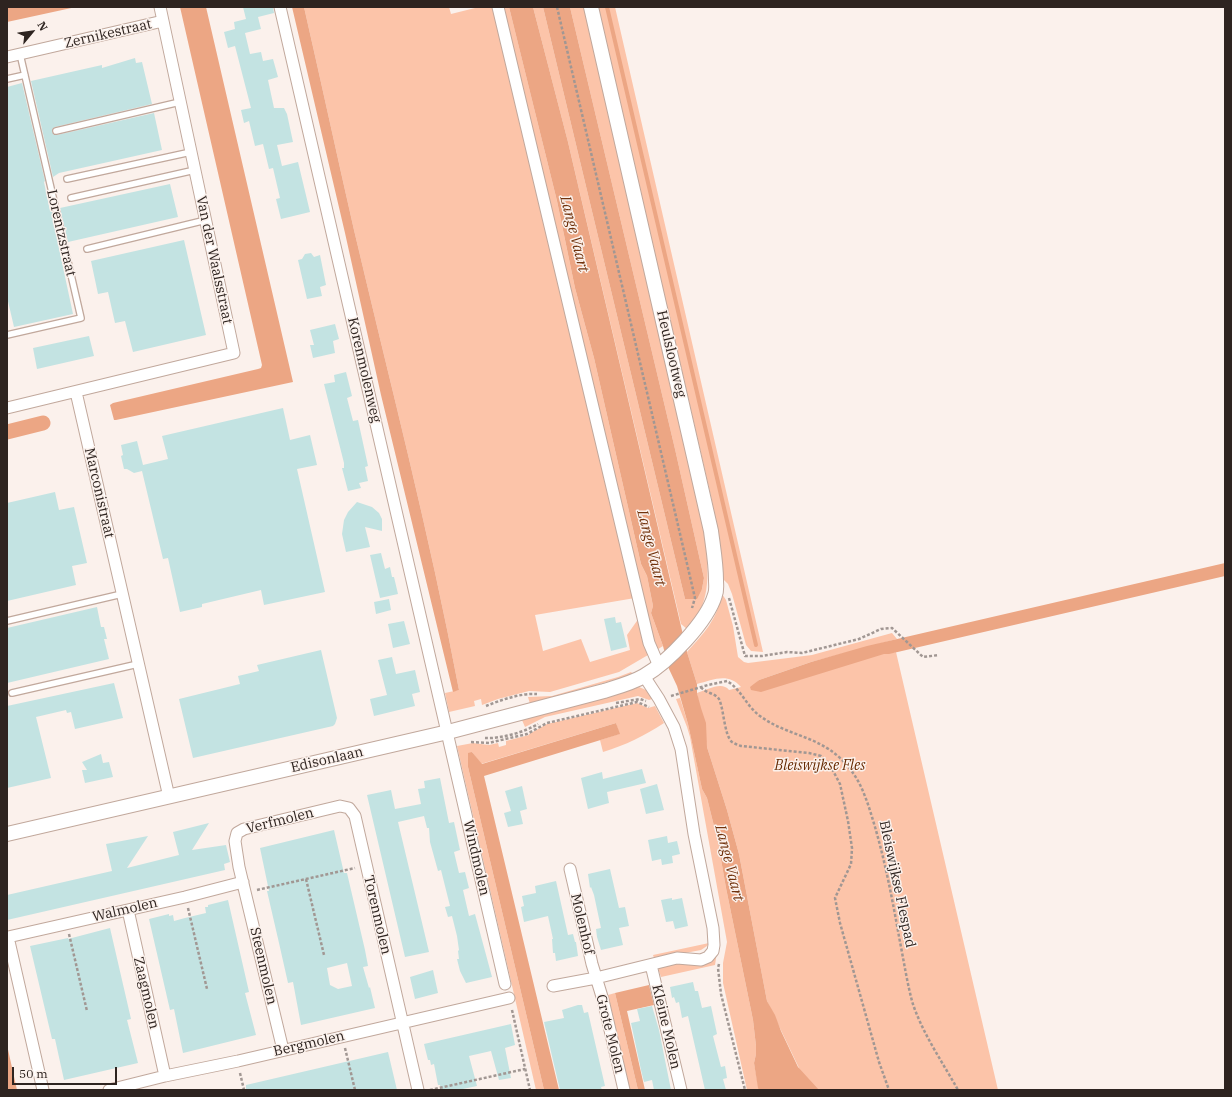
<!DOCTYPE html>
<html>
<head>
<meta charset="utf-8">
<style>
	body { margin:0 }
	#map { position:relative; width:1232px; height:1097px; overflow:hidden; background:#fbf1ec; font-family:"IBM Plex Serif",serif }
	canvas { display:block }
	.frame { position:absolute; inset:0; border:8px solid #2e2420; pointer-events:none }
	.north { position:absolute; left:12px; top:12px; width:40px; height:40px; -webkit-text-stroke:3px #fbf1ec; paint-order:stroke; rotate:61deg; font-size:11px; font-weight:700; line-height:16px; text-align:center; color:#2e2420 }
	.north::after { content:''; display:block; margin:auto; width:14px; height:18px; background:#2e2420; clip-path:polygon(50% 0,100% 100%,50% 72%,0 100%) }
	.scale { position:absolute; left:12px; top:1067px; width:105px; height:18px; box-sizing:border-box; border:2px solid #2e2420; border-top:0; padding-left:5px; font-size:12px; line-height:14px; white-space:nowrap; color:#2e2420; -webkit-text-stroke:3px #fbf1ec; paint-order:stroke }
</style>
</head>
<body>
<div id="map">
<canvas width="1232" height="1097"></canvas>
<div class="frame"></div>
<div class="north">N</div>
<div class="scale">50 m</div>
</div>
<script>
const ctx = document.querySelector('canvas').getContext('2d');
ctx.lineJoin = 'round';
function fillPath(path, color) {
  ctx.fillStyle = color;
  ctx.fill(path, 'evenodd');
}
function strokePath(path, color, width, dash) {
  ctx.strokeStyle = color;
  ctx.lineWidth = width;
  ctx.lineCap = dash ? 'butt' : 'round';
  ctx.setLineDash(dash || []);
  ctx.stroke(path);
}
function drawText(font, color, halo, rows, align = 'center') {
  ctx.font = font + ' "IBM Plex Serif",serif';
  ctx.lineWidth = 3;
  ctx.setLineDash([]);
  ctx.textBaseline = 'middle';
  ctx.strokeStyle = halo;
  ctx.fillStyle = color;
  for (const [text, x, y, turn = 0] of rows) {
    ctx.save();
    ctx.translate(x, y);
    ctx.rotate((+turn || 0) * Math.PI / 180);
    ctx.textAlign = isNaN(turn) ? turn : align;
    if (halo) ctx.strokeText(text, 0, 0);
    ctx.fillText(text, 0, 0);
    ctx.restore();
  }
}
fillPath(new Path2D(`
	M 304,7 L 449,7 L 451,14 L 479,7 L 495,7 L 635,598 L 535,615 L 543,651 L 581,639 L 590,662 L 630,650 L 627,635 L 639,618 L 648,655 L 619,672 L 550,692 L 529,691 L 498,699 L 482,705 L 481,699 L 474,701 L 475,706 L 449,712 L 445,693 L 459,690 C 430,535 390,383 354,230 C 337,156 321,81 304,7 Z
	M 502,7 L 509,7 L 514,27 L 557,201 L 575,288 L 594,358 L 641,564 L 647,576 L 653,606 L 651,613 L 663,646 L 655,651 Z
	M 533,7 L 543,7 L 685,599 L 702,589 L 704,578 L 675,449 L 570,7 L 584,7 L 701,512 C 705,540 713,579 702,606 C 698,615 693,622 687,629 L 681,624 L 568,142 Z
	M 598,7 L 615,7 L 763,652 L 751,651 L 746,645 L 732,594 L 728,584 L 723,579 L 719,544 L 712,501 Z
	M 722,594 L 726,600 L 733,626 L 738,657 L 744,662 L 748,663 L 812,655 L 892,633 L 897,639 L 811,662 L 759,680 L 756,683 L 891,645 L 893,653 L 896,652 L 998,1090 L 805,1090 L 799,1068 L 767,1001 L 739,854 L 727,810 L 707,747 L 697,693 C 707,690 722,681 729,690 L 741,687 C 728,672 713,680 697,684 L 687,652 C 705,632 716,621 722,594 Z
	M 631,672 L 633,674 L 628,676 L 530,704 L 528,697 L 552,696 L 618,677 Z
	M 639,687 L 646,690 L 652,699 L 649,700 L 638,696 L 545,717 L 525,727 L 522,720 Z
	M 680,698 L 688,724 L 702,789 L 707,798 L 718,842 L 726,888 L 753,1020 L 756,1046 L 756,1054 L 754,1063 L 759,1090 L 747,1090 L 723,983 L 723,963 L 727,942 L 690,737 L 687,727 L 676,699 Z
	M 637,703 L 648,708 L 655,706 L 664,723 C 644,736 626,745 603,752 L 600,740 L 619,734 L 616,723 L 481,764 L 472,752 L 468,767 L 544,1090 L 536,1090 L 457,746 L 473,743 L 489,745 L 498,743 L 499,747 L 506,745 L 506,741 L 529,735 L 529,734 L 547,724 Z
	M 709,943 L 707,946 L 701,950 L 685,953 L 675,953 L 654,958 L 653,955 Z
	M 717,952 L 715,965 L 661,977 L 658,968 Z
	M 615,993 L 638,1090 L 630,1090 L 608,995 Z`), '#fcc4a9');
fillPath(new Path2D(`
	M 7,7 L 76,7 L 7,22 Z
	M 180,7 L 206,7 L 293,382 L 116,420 L 114,420 L 110,405 L 113,403 L 258,369 L 261,368 L 262,365 Z
	M 292,7 L 304,7 C 321,81 337,156 354,230 C 390,383 430,535 459,690 L 453,692 L 381,395 L 345,233 Z
	M 509,7 L 533,7 L 568,142 L 687,652 L 697,684 L 697,693 L 701,708 L 706,723 L 707,747 L 727,810 L 739,854 L 767,1001 L 775,1015 L 781,1031 L 798,1067 L 819,1090 L 759,1090 L 758,1088 L 754,1063 L 756,1054 L 756,1046 L 753,1020 L 726,888 L 718,842 L 707,798 L 702,789 L 688,724 L 677,686 L 669,669 L 663,646 L 651,613 L 653,606 L 647,576 L 641,564 L 594,358 L 575,288 L 557,201 Z
	M 543,7 L 570,7 L 675,449 L 704,578 L 702,589 L 697,599 L 685,599 Z
	M 1225,563 L 1225,576 L 889,654 L 884,654 L 761,692 L 751,690 L 750,687 L 759,680 L 811,662 L 867,646 Z
	M 616,723 L 620,734 L 484,776 L 559,1090 L 544,1090 L 468,767 L 468,753 L 472,752 L 482,764 Z
	M 649,985 L 654,1005 L 627,1011 L 645,1090 L 638,1090 L 615,993 Z
	M 7,1045 L 17,1090 L 7,1090 Z`), '#eca684');
strokePath(new Path2D(`
	M 607,7 L 756,645`), '#eca684', 4);
strokePath(new Path2D(`
	M 7,432 L 43,423`), '#eca684', 15);
fillPath(new Path2D(`
	M 243,7 L 273,7 L 274,13 L 258,17 L 261,29 L 245,33 L 250,54 L 261,52 L 263,61 L 273,59 L 278,77 L 268,80 L 274,108 L 284,108 L 287,114 L 293,142 L 277,145 L 282,166 L 298,162 L 310,212 L 281,219 L 276,199 L 280,198 L 273,168 L 269,169 L 263,144 L 255,146 L 249,121 L 244,123 L 241,110 L 251,108 L 235,46 L 228,48 L 224,32 L 235,29 L 234,22 L 246,19 Z
	M 135,58 L 136,63 L 142,62 L 152,104 L 55,127 L 52,129 L 52,132 L 54,135 L 57,135 L 154,113 L 162,150 L 59,173 L 53,177 L 31,81 L 102,65 L 102,68 Z
	M 22,83 L 45,181 L 44,182 L 50,211 L 52,210 L 60,244 L 58,244 L 73,314 L 14,327 L 7,297 L 7,87 Z
	M 170,184 L 178,217 L 68,242 L 60,208 Z
	M 184,240 L 206,335 L 133,352 L 125,321 L 115,323 L 108,292 L 98,294 L 91,261 Z
	M 311,253 L 314,257 L 320,255 L 326,285 L 320,287 L 322,296 L 307,299 L 298,260 L 302,259 L 305,254 Z
	M 335,324 L 339,339 L 333,341 L 335,353 L 313,358 L 310,345 L 314,345 L 310,330 Z
	M 89,336 L 94,356 L 37,369 L 33,348 Z
	M 346,372 L 352,396 L 347,398 L 353,421 L 358,420 L 368,466 L 365,467 L 368,481 L 359,483 L 361,488 L 348,491 L 342,468 L 344,468 L 344,463 L 324,384 L 335,382 L 334,375 Z
	M 283,408 L 290,440 L 310,435 L 317,465 L 297,469 L 325,592 L 264,605 L 261,590 L 202,604 L 202,607 L 180,612 L 168,558 L 163,559 L 142,471 L 134,473 L 127,469 L 124,469 L 121,456 L 123,455 L 121,445 L 137,441 L 143,465 L 168,459 L 162,436 Z
	M 55,492 L 59,510 L 74,507 L 87,563 L 72,566 L 76,585 L 7,601 L 7,503 Z
	M 357,502 L 372,507 L 379,513 L 382,519 L 382,531 L 365,527 L 370,547 L 346,552 L 342,534 L 344,520 L 348,512 Z
	M 381,553 L 385,569 L 390,567 L 392,577 L 394,577 L 398,594 L 380,598 L 370,555 Z
	M 389,599 L 391,610 L 376,614 L 374,602 Z
	M 97,607 L 101,627 L 104,627 L 107,639 L 104,639 L 109,659 L 7,683 L 7,628 Z
	M 615,617 L 616,623 L 621,622 L 627,647 L 611,651 L 604,619 Z
	M 404,621 L 410,644 L 393,648 L 388,624 Z
	M 321,650 L 337,718 L 335,724 L 333,726 L 193,758 L 179,699 L 240,684 L 238,676 L 259,671 L 257,665 Z
	M 392,657 L 396,674 L 415,670 L 420,692 L 412,694 L 415,706 L 374,716 L 370,699 L 387,695 L 378,660 Z
	M 114,683 L 123,718 L 75,729 L 71,712 L 67,713 L 66,710 L 36,717 L 51,778 L 7,788 L 7,706 Z
	M 101,754 L 103,763 L 109,762 L 113,777 L 85,783 L 82,770 L 87,770 L 82,762 Z
	M 642,769 L 646,783 L 607,792 L 609,803 L 588,809 L 581,778 L 602,772 L 603,779 Z
	M 440,778 L 449,823 L 454,822 L 460,850 L 454,852 L 459,873 L 465,872 L 469,888 L 463,890 L 469,916 L 475,914 L 492,977 L 466,983 L 460,971 L 457,959 L 459,959 L 458,951 L 459,950 L 457,936 L 452,916 L 448,917 L 445,907 L 450,906 L 441,870 L 438,871 L 430,842 L 429,828 L 427,828 L 424,816 L 398,822 L 429,952 L 405,957 L 367,795 L 391,790 L 395,809 L 421,804 L 418,789 L 425,788 L 424,781 Z
	M 657,784 L 664,810 L 646,814 L 640,789 Z
	M 522,786 L 527,809 L 520,811 L 523,824 L 508,827 L 504,813 L 511,811 L 505,791 Z
	M 209,823 L 192,850 L 226,845 L 230,862 L 224,864 L 225,870 L 7,920 L 7,895 L 112,871 L 106,844 L 148,836 L 127,868 L 179,855 L 173,832 Z
	M 334,830 L 344,873 L 347,873 L 365,950 L 368,966 L 363,967 L 369,988 L 370,987 L 375,1008 L 301,1025 L 293,982 L 288,983 L 279,943 L 267,891 L 269,891 L 260,848 ZM 347,963 L 352,986 L 338,989 L 330,985 L 327,968 Z
	M 667,836 L 668,843 L 677,841 L 680,854 L 672,856 L 673,863 L 662,865 L 661,859 L 652,861 L 648,840 Z
	M 610,869 L 619,908 L 625,907 L 629,926 L 619,928 L 623,945 L 601,950 L 597,937 L 596,929 L 601,928 L 594,895 L 591,887 L 590,888 L 588,874 Z
	M 556,881 L 568,935 L 573,934 L 575,942 L 576,942 L 578,956 L 556,961 L 555,953 L 553,953 L 552,939 L 553,939 L 548,916 L 524,922 L 521,907 L 524,906 L 522,896 L 536,893 L 535,886 Z
	M 672,898 L 672,900 L 682,898 L 688,926 L 675,929 L 673,921 L 666,922 L 661,900 Z
	M 228,900 L 249,992 L 245,993 L 256,1035 L 183,1053 L 174,1009 L 170,1010 L 149,919 L 169,914 L 169,916 L 173,915 L 174,921 L 185,918 L 206,913 L 205,907 L 208,907 L 208,905 Z
	M 110,928 L 131,1019 L 127,1020 L 138,1063 L 64,1080 L 55,1039 L 52,1039 L 30,946 L 68,938 L 68,939 Z
	M 433,970 L 438,993 L 415,999 L 410,977 Z
	M 693,982 L 695,991 L 698,991 L 702,1008 L 711,1006 L 717,1034 L 713,1036 L 721,1067 L 725,1066 L 727,1078 L 723,1079 L 726,1090 L 705,1090 L 688,1016 L 682,1018 L 679,1002 L 676,1003 L 674,997 L 672,998 L 670,987 Z
	M 578,1005 L 582,1005 L 584,1013 L 588,1012 L 605,1086 L 601,1087 L 602,1090 L 560,1090 L 544,1022 L 564,1018 L 562,1010 Z
	M 652,1006 L 659,1030 L 671,1090 L 654,1090 L 652,1080 L 644,1082 L 641,1070 L 631,1023 L 640,1021 L 637,1009 Z
	M 511,1024 L 515,1045 L 505,1048 L 511,1078 L 499,1080 L 491,1051 L 469,1056 L 477,1086 L 458,1090 L 441,1090 L 440,1085 L 438,1085 L 434,1064 L 431,1065 L 430,1060 L 428,1060 L 424,1044 Z
	M 388,1052 L 397,1090 L 246,1090 L 246,1085 Z`), '#c3e3e2');
const service = new Path2D(`
	M 7,79 L 25,75
	M 56,131 L 180,102
	M 67,179 L 191,152
	M 71,198 L 195,170
	M 87,249 L 206,220
	M 7,335 L 81,318 L 20,54
	M 7,621 L 122,594
	M 12,693 L 138,664`);
const minor = new Path2D(`
	M 280,7 L 505,984
	M 498,7 L 649,643 L 659,666
	M 7,57 L 163,21
	M 76,392 L 169,797
	M 7,408 L 234,353 L 160,7
	M 570,869 L 592,964 L 603,1000 L 624,1090
	M 128,910 L 165,1076
	M 651,965 L 681,1090
	M 553,986 L 596,978 L 677,958 L 701,960 L 708,957 L 713,951 L 714,945 L 713,928 L 694,834 L 681,749 L 674,727 L 659,699 L 644,676
	M 283,1050 L 239,867 L 235,841 L 237,833 L 244,829 L 340,806 L 349,808 L 355,816 L 418,1090
	M 43,1090 L 8,937 L 185,897 L 243,882
	M 109,1090 L 165,1076 L 238,1061 L 509,998`);
const tertiary = new Path2D(`
	M 7,834 L 448,732 L 604,691 C 617,687 632,683 644,676 C 668,662 707,622 715,595 C 717,590 716,585 716,580 C 716,563 713,547 711,531 L 591,7`);
strokePath(service, '#c1a89c', 8);
strokePath(minor, '#c1a89c', 13);
strokePath(tertiary, '#c1a89c', 16);
strokePath(new Path2D(`
	M 557,7 L 695,598 L 692,608
	M 729,598 L 745,656 L 762,656 L 787,652 L 802,653 L 859,639 L 881,629 L 892,628 L 923,657 L 939,655
	M 701,687 C 705,693 715,693 719,699 C 724,709 724,735 732,742 C 735,744 738,745 741,746 L 809,753 L 821,756 L 830,765 L 840,784 L 848,821 L 852,848 L 851,864 L 835,898 L 840,923 L 879,1062 L 889,1090
	M 671,696 L 708,685 L 727,681 C 742,690 746,706 760,716 C 790,738 824,735 850,769 C 863,785 869,807 875,827 C 886,865 893,903 900,942 C 904,962 907,982 912,1001 C 921,1031 943,1063 958,1090
	M 616,703 L 640,699 L 646,701
	M 486,706 C 501,700 520,693 537,694
	M 485,738 C 500,739 525,732 538,724
	M 471,742 L 489,743 L 497,741 L 527,734 L 547,723 L 637,702 L 649,707
	M 306,879 L 324,955
	M 257,890 L 355,868
	M 188,908 L 207,989
	M 69,934 L 87,1011
	M 719,964 L 718,968 L 721,994 L 745,1090
	M 512,1010 L 530,1090
	M 345,1048 L 355,1090
	M 240,1073 L 244,1090
	M 430,1090 L 525,1069`), '#a19793', 2.5, [3, 2]);
strokePath(service, '#fff', 5.5);
strokePath(minor, '#fff', 11);
strokePath(tertiary, '#fff', 14);
drawText('14px', '#2e2420', '#fbf1ec', [
	["Zernikestraat",108,34,-13],
	["Lorentzstraat",61,233,77],
	["Van der Waalsstraat",214,260,78],
	["Heulslootweg",671,354,77],
	["Korenmolenweg",364,370,77],
	["Marconistraat",99,493,77],
	["Edisonlaan",327,760,-13],
	["Verfmolen",280,821,-14],
	["Windmolen",476,858,77],
	["Bleiswijkse Flespad",897,884,78],
	["Walmolen",125,910,-13],
	["Torenmolen",377,915,77],
	["Molenhof",582,924,77],
	["Steenmolen",263,966,77],
	["Zaagmolen",146,993,77],
	["Kleine Molen",666,1027,77],
	["Grote Molen",610,1034,76],
	["Bergmolen",309,1044,-13]
]);
drawText('italic 14px', '#662900', '#fbf1ec', [
	["Bleiswijkse Fles",820,766]
]);
drawText('italic 15px', '#71320c', '#fbf1ec', [
	["Lange Vaart",574,234,76],
	["Lange Vaart",651,548,76],
	["Lange Vaart",729,863,76]
]);
</script>
</body>
</html>
